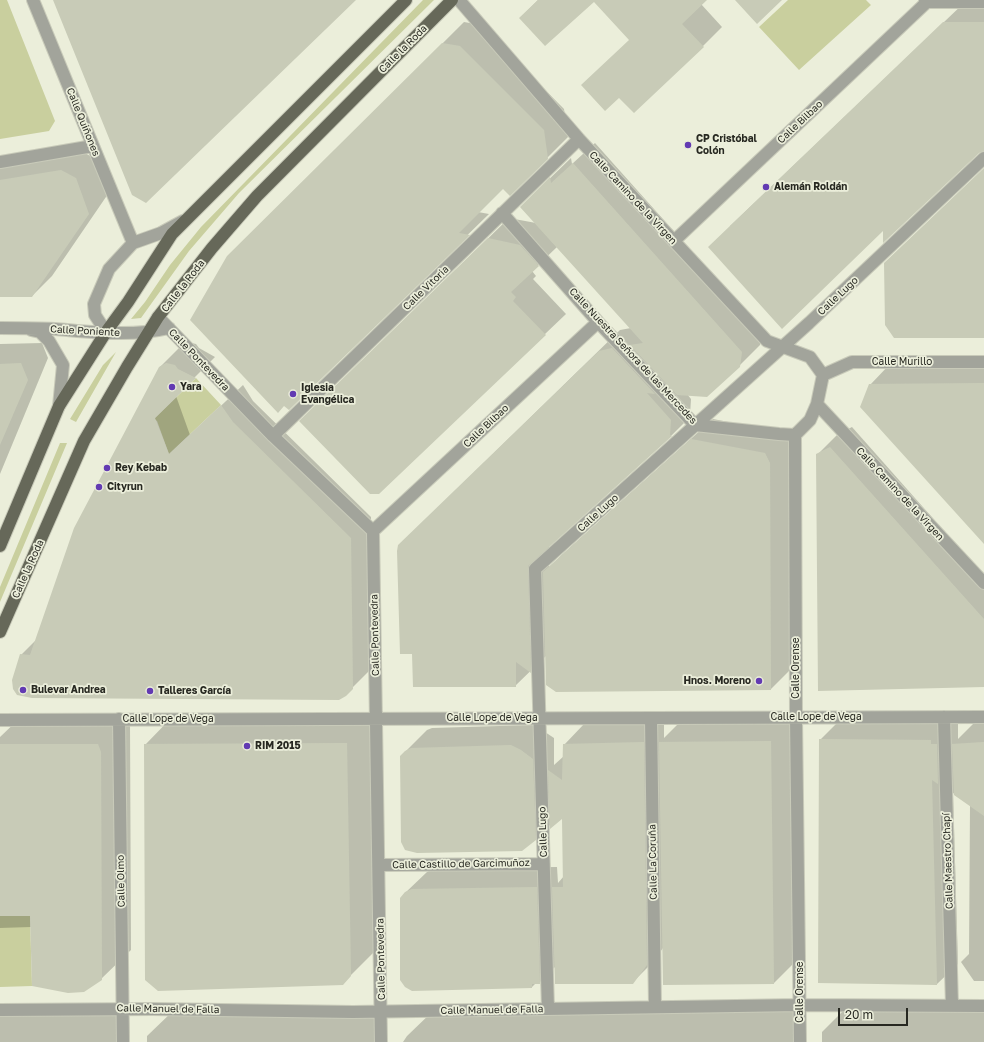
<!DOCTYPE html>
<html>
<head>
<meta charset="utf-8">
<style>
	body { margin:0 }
	#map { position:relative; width:984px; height:1042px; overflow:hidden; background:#ebeeda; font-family:"Golos Text",sans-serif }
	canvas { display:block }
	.scale { position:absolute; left:838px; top:1008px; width:70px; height:18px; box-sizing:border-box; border:2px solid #272821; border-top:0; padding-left:5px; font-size:12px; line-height:14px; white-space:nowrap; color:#272821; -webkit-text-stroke:3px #ebeeda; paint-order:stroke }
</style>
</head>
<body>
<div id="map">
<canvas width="984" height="1042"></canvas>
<div class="scale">20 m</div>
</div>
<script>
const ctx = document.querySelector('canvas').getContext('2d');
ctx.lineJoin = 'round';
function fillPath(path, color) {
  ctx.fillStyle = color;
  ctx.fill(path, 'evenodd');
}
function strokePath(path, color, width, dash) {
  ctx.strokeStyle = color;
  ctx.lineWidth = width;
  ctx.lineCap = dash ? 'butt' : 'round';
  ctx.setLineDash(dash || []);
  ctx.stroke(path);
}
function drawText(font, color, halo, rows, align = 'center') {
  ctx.font = font + ' "Golos Text",sans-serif';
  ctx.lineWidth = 3.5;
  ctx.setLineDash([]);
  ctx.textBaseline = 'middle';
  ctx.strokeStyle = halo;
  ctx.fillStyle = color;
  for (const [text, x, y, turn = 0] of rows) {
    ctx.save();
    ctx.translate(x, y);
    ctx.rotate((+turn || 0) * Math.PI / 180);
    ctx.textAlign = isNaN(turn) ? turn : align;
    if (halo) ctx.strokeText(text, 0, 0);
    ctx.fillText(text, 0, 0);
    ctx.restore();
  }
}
fillPath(new Path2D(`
	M 0,0 L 7,0 L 55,121 L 49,131 L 0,139 Z
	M 423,0 L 434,0 L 239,193 L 189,251 L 141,318 L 131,319 L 145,302 L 170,265 L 201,227 Z
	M 788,0 L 866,0 L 871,5 L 799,70 L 759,27 Z
	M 116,352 L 76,422 L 70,419 L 103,365 Z
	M 196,378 L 221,405 L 169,454 L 157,421 L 154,419 Z
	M 60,443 L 67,443 L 0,602 L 0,587 Z
	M 0,916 L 30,916 L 32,986 L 0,987 Z`), '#c9cf9e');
fillPath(new Path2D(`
	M 538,0 L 706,0 L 701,4 L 722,27 L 703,46 L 630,39 L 594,1 L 520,18 Z
	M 965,2 L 984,2 L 984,150 L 978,152 L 884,229 L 730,226 Z
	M 464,22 L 481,25 L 564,109 L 568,137 L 547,158 L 503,187 L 478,212 L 489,214 L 289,409 L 228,257 Z
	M 595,143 L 762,330 L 760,345 L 739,366 L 687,394 L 691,399 L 690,415 L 692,415 L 672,435 L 549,546 L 549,567 L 565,552 L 713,419 L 785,433 L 790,442 L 792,668 L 771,689 L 546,656 L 515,686 L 421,524 L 620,330 L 631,328 L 557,247 L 532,271 L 536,276 L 533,279 L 566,314 L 545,334 L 321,401 L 509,218 L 536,223 L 542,186 L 571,158 L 572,164 Z
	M 81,151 L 96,159 L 108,194 L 52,276 L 32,296 L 0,296 L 0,165 Z
	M 187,342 L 196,344 L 199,348 L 215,357 L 176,396 L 190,435 L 243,385 L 253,401 L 371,517 L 373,667 L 345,695 L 21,655 L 37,639 L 160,367 L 181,346 Z
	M 42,343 L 48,358 L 0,474 L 0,344 Z
	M 984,363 L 984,542 L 870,385 L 890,364 Z
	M 852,427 L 984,576 L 984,686 L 817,455 L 838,434 Z
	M 376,714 L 380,946 L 342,984 L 145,745 L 174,715 Z
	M 22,716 L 130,722 L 131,950 L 101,979 L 31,927 L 0,928 L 0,737 Z
	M 841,719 L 951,720 L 952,724 L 958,724 L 958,739 L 974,723 L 984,723 L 984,981 L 974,981 L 961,962 L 969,954 L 970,805 L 953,793 L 958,964 L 937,984 L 819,982 L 820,740 Z
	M 792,720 L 795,962 L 774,983 L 663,948 L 653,962 L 632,983 L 555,967 L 539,983 L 536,983 L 532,987 L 405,893 L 427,872 L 434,868 L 557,867 L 558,883 L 564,876 L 563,817 L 551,824 L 535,840 L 401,756 L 427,730 L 432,728 L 532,725 L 542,730 L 554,738 L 554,765 L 564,756 L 564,745 L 584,724 L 664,722 L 664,738 L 681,721 Z
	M 792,1001 L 799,1042 L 403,1042 L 407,1036 L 434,1010 Z
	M 984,1009 L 984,1042 L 822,1042 L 822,1032 L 843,1011 Z
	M 0,1010 L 129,1014 L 130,1042 L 0,1042 Z
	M 173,1011 L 379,1013 L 379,1042 L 147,1042 L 147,1036 Z`), '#0003');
fillPath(new Path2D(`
	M 53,0 L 356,0 L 146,203 L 132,195 Z
	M 538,0 L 707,0 L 682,24 L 704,47 L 634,113 L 619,98 L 605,111 L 581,85 L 629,40 L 594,2 L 545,46 L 519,18 Z
	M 735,0 L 782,0 L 757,24 Z
	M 943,22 L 984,22 L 984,151 L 979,153 L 883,243 L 883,231 L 782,329 L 708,247 Z
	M 442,43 L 460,46 L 544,130 L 548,159 L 510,196 L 503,189 L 459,233 L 470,235 L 289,410 L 284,406 L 278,413 L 190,320 L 227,256 Z
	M 573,163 L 742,352 L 740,367 L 707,397 L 677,395 L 630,345 L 643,343 L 520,207 L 550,177 L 551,183 Z
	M 984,168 L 984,338 L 894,338 L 885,325 L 884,263 Z
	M 61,170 L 76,178 L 89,214 L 32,297 L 0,297 L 0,180 Z
	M 488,238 L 520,245 L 539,266 L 511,292 L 516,297 L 513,301 L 546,335 L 379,494 L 370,494 L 299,421 Z
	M 612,348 L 655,394 L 647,393 L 671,420 L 670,435 L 672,436 L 528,566 L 531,673 L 516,662 L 516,687 L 413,687 L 412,654 L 400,654 L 397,551 L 398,545 L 599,351 Z
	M 21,363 L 28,380 L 0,445 L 0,364 Z
	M 166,363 L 175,365 L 178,369 L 196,378 L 155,418 L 169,454 L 221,405 L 233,422 L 351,538 L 353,689 L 346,696 L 339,700 L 32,698 L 17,695 L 13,689 L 12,680 L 20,654 L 30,655 L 74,528 L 159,367 Z
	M 984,383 L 984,544 L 860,407 L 869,384 Z
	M 691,439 L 765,453 L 770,463 L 771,690 L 556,692 L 546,685 L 543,572 Z
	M 830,447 L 984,619 L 984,687 L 818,691 L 816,454 Z
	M 819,739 L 931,740 L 931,744 L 937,744 L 938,784 L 932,780 L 937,985 L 818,983 Z
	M 771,741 L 774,984 L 663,985 L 659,742 Z
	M 644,742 L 647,965 L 633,984 L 555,984 L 552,887 L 563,887 L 562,819 L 550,829 L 548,770 L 562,780 L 563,744 Z
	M 984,742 L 984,816 L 954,795 L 952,744 Z
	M 347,743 L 351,976 L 343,985 L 158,991 L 145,980 L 144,744 Z
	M 0,744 L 98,744 L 101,752 L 102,980 L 84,992 L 68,993 L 32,986 L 30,916 L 0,916 Z
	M 511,745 L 521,750 L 533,759 L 536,840 L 522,851 L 417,853 L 405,850 L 401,842 L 400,756 L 405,751 L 411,748 Z
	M 537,887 L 540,984 L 532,984 L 532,988 L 412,991 L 405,987 L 400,980 L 400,898 L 405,892 L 412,889 Z`), '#c8cbb7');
const minor = new Path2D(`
	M 33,0 L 133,243
	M 459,0 L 579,139 L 767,341 L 810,357 L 823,375
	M 925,0 L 927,2 L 984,2
	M 0,162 L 93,146
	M 502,213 L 598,322 L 695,425 L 779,434 L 795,435
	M 674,241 L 927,2
	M 158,317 L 273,436 L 373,531 L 381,1042
	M 0,328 C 18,328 37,328 55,329 C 93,332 131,337 169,328
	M 31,330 L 40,332 L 49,341 L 63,365 L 59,406
	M 106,332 L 95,315 L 94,304 L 109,269 L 133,243 L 161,233 L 183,221
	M 823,375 L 852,362 L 984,362
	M 817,404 L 984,583
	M 273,436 L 579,139
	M 373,531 L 598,322
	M 944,717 L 952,1006
	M 651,718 L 655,1007
	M 119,719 L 123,1042
	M 0,720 L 984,717
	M 379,865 L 543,864
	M 548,1009 L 535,569 L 809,323 L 984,158
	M 0,1010 L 152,1009 L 353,1012 L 800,1005 L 984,1006
	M 800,1042 L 796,717 L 795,435 L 810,420 L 817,404 L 823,375`);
const major = new Path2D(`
	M 0,546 L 59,406 L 106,332 L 128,302 L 172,234 L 406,0
	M 0,632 L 84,441 L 127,367 L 158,317 L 212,248 L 257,196 L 452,0`);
strokePath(minor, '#c8cab9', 14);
strokePath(major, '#c8cab9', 14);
strokePath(minor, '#a2a49b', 12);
strokePath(major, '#666859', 12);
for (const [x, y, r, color] of [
	[688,145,4,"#623ab2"],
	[766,187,4,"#623ab2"],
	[172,387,4,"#623ab2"],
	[293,394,4,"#623ab2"],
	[107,468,4,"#623ab2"],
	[99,487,4,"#623ab2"],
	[759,681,4,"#623ab2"],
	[23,690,4,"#623ab2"],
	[150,691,4,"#623ab2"],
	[247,746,4,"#623ab2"]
]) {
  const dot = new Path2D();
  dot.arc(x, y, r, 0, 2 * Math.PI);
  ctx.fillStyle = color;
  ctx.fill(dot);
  strokePath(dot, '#ebeeda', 1.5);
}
drawText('10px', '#272821', '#ebeeda', [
	["Calle la Roda",403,49,-45],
	["Calle Quiñones",83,122,68],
	["Calle Bilbao",800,122,-43],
	["Calle Camino de la Virgen",633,198,47],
	["Calle la Roda",183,286,-52],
	["Calle Vitoria",426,288,-44],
	["Calle Lugo",838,296,-43],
	["Calle Poniente",85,331,3],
	["Calle Nuestra Señora de las Mercedes",633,356,47],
	["Calle Pontevedra",199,360,46],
	["Calle Murillo",902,362],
	["Calle Bilbao",486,426,-43],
	["Calle Camino de la Virgen",900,494,47],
	["Calle Lugo",598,513,-42],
	["Calle la Roda",28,569,-66],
	["Calle Pontevedra",375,635,-91],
	["Calle Orense",796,668,-90],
	["Calle Lope de Vega",816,717],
	["Calle Lope de Vega",492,718],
	["Calle Lope de Vega",168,719],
	["Calle Lugo",543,832,-92],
	["Calle Maestro Chapí",948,861,-92],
	["Calle La Coruña",653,862,-91],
	["Calle Castillo de Garcimuñoz",461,864,-1],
	["Calle Olmo",121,881,-91],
	["Calle Pontevedra",381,959,-91],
	["Calle Orense",800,992,-90],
	["Calle Manuel de Falla",168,1009,1],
	["Calle Manuel de Falla",492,1010,-1]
]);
drawText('bold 10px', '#272821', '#ebeeda', [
	["CP Cristóbal",696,139],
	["Colón",696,151],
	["Alemán Roldán",774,187],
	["Yara",180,387],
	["Iglesia",301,388],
	["Evangélica",301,400],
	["Rey Kebab",115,468],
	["Cityrun",107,487],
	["Hnos. Moreno",751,681,"right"],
	["Bulevar Andrea",31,690],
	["Talleres García",158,691],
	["RIM 2015",255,746]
], 'left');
</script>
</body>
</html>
